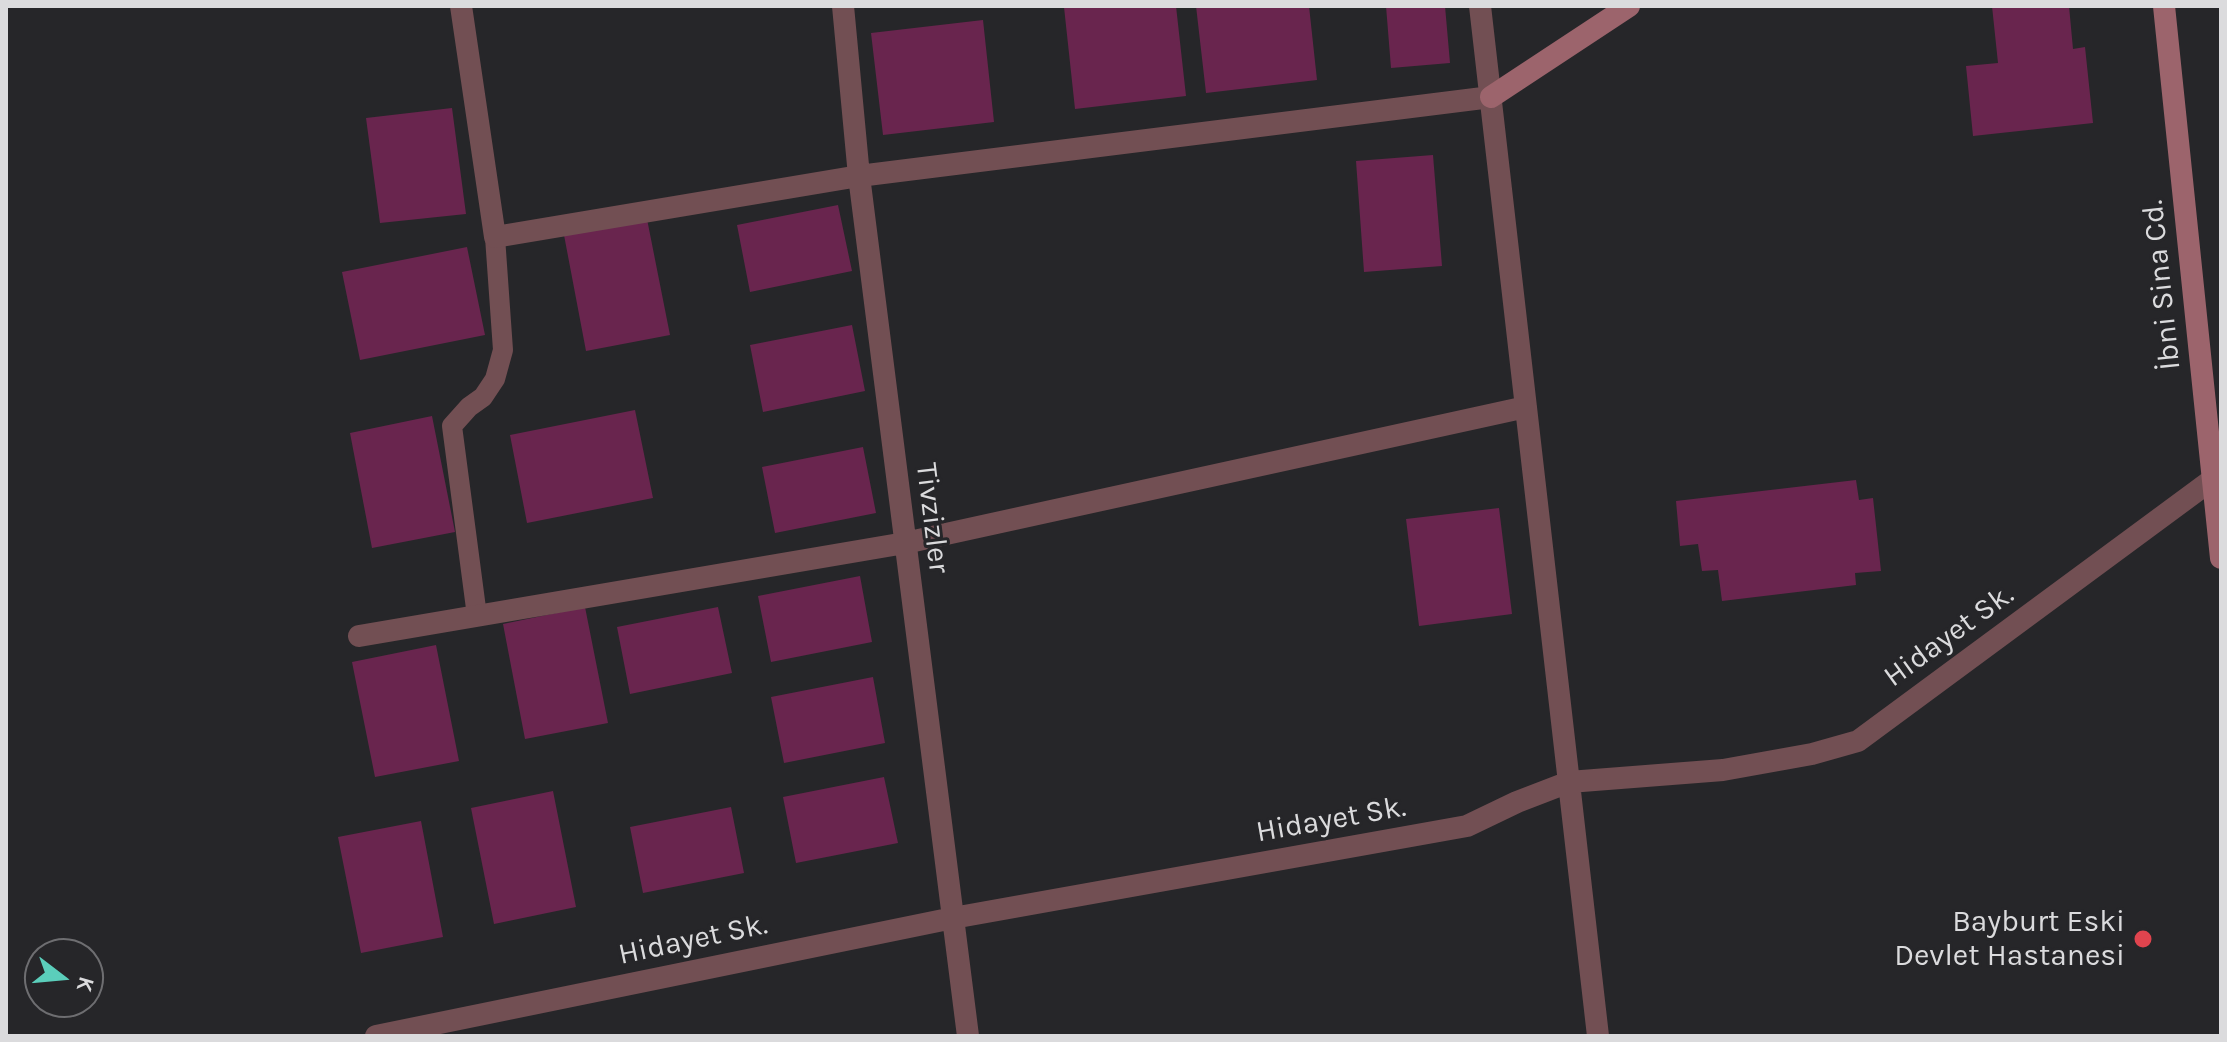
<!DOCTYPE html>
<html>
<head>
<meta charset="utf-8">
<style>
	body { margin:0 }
	#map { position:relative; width:2227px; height:1042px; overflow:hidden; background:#262629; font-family:Karla,sans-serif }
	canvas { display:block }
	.frame { position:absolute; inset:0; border:8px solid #dbdbdd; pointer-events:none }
	.north { position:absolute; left:24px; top:938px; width:80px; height:80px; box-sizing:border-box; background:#262629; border:2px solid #6e6e71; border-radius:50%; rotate:106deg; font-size:22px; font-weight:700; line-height:32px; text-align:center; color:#dbdbdd }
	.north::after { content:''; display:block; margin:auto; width:28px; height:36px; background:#5bcebb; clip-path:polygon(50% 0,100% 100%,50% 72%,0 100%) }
</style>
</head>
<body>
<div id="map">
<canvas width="2227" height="1042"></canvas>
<div class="frame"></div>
<div class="north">K</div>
</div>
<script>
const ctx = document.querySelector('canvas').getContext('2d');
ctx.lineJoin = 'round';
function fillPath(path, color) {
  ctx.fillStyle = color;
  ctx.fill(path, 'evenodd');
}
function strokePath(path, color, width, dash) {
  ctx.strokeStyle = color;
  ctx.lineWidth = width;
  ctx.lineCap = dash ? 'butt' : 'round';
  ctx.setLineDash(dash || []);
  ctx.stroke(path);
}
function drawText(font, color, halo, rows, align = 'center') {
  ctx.font = font + ' Karla,sans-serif';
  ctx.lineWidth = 6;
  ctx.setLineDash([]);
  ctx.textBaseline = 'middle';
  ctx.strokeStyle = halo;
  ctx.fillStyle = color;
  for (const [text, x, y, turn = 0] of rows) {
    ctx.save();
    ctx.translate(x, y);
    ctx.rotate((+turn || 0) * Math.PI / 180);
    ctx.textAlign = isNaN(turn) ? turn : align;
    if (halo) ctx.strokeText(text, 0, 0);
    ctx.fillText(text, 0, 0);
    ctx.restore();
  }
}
fillPath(new Path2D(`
	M 1072,6 L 1176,6 L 1186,96 L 1075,109 L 1064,7 Z
	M 1196,6 L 1309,6 L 1317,80 L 1206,93 Z
	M 1386,6 L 1445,6 L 1450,63 L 1391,68 Z
	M 1992,6 L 2069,6 L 2073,49 L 2085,47 L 2093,123 L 1973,136 L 1966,66 L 1998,63 Z
	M 983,20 L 994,122 L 883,135 L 871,33 Z
	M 452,108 L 466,214 L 380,223 L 366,118 Z
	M 1433,155 L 1442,266 L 1364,272 L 1356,161 Z
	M 838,205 L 852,271 L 750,292 L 737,225 Z
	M 647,219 L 670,335 L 586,351 L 564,235 Z
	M 467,247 L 485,335 L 360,360 L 342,272 Z
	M 852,325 L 865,391 L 763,412 L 750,345 Z
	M 635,410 L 653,498 L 527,523 L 510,435 Z
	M 432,416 L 455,532 L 372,548 L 350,433 Z
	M 863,447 L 876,513 L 775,533 L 762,467 Z
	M 1856,480 L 1859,500 L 1873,498 L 1881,571 L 1855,573 L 1856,585 L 1722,601 L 1718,570 L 1702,571 L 1698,544 L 1680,546 L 1676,501 Z
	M 1499,508 L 1512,614 L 1419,626 L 1406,519 Z
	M 860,576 L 872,642 L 771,662 L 758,596 Z
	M 585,607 L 608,723 L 525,739 L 503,624 Z
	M 718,607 L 732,673 L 630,694 L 617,627 Z
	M 436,645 L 459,761 L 375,777 L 352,662 Z
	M 873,677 L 885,743 L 784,763 L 771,697 Z
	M 884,777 L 898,843 L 796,863 L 783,797 Z
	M 553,791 L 576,907 L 494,924 L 471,808 Z
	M 731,807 L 744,873 L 643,893 L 630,827 Z
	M 421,821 L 443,937 L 361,953 L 338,837 Z`), '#69254e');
strokePath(new Path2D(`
	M 477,616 L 452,426 L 469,407 L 483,397 L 495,379 L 503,350 L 495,237`), '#724f53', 20);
strokePath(new Path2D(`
	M 461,6 L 495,237 L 859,176 L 1491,97
	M 843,6 L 859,176 L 968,1036
	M 1480,6 L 1598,1036
	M 359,636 L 905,543 L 1526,407
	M 376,1036 L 953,918 L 1467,826 L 1517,802 L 1569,782 L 1723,770 L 1812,754 L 1858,741 L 2213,479 L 2221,478`), '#724f53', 22);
strokePath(new Path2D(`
	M 2164,6 L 2221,558
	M 1491,97 L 1629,6`), '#9c646c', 22);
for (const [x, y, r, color] of [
	[2143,939,10,"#e0444e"]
]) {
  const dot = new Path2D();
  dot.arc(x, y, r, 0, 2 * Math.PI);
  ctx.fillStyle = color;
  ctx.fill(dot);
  strokePath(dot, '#262629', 3);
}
drawText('30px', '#dbdbdd', '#262629', [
	["İbni Sina Cd.",2162,285,-96],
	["Tivzizler",932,518,83],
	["Hidayet Sk.",1949,636,-36],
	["Hidayet Sk.",1331,820,-10],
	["Hidayet Sk.",693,940,-12]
]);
drawText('30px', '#dbdbdd', '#262629', [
	["Bayburt Eski",2125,922],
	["Devlet Hastanesi",2125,956]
], 'right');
</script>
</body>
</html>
